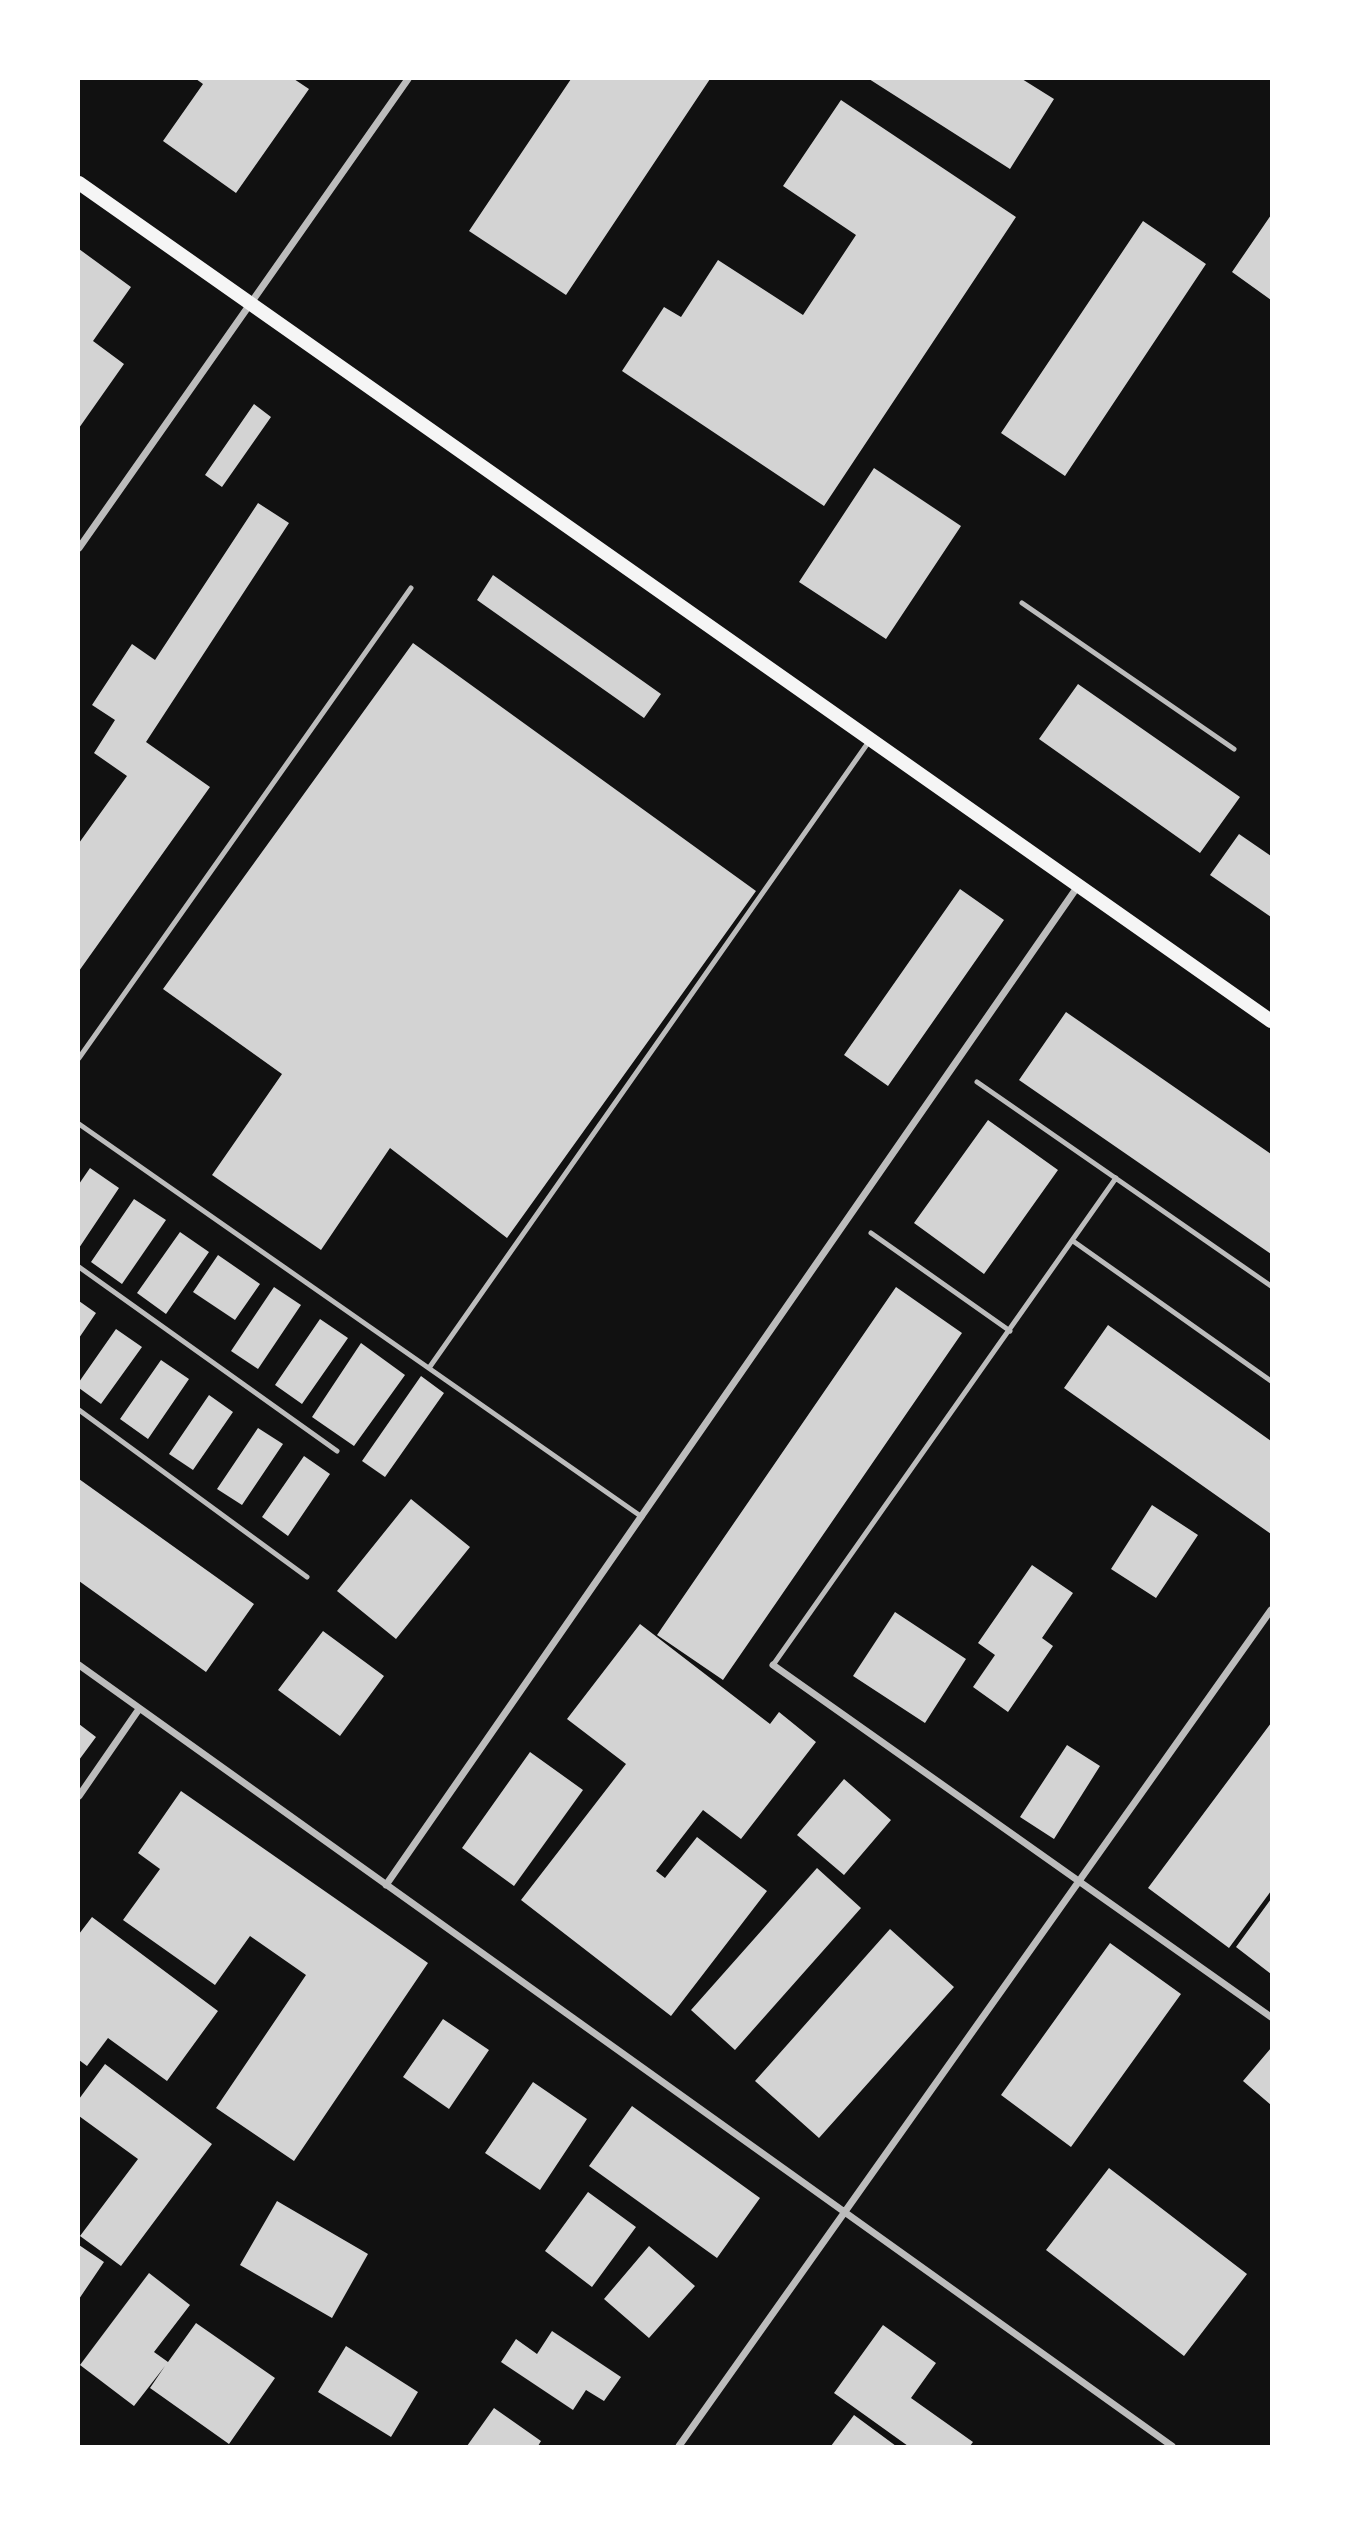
<!DOCTYPE html>
<html>
<head>
<meta charset="utf-8">
<style>
	body { margin:0 }
	#map { position:relative; width:1350px; height:2525px; overflow:hidden; background:#111; font-family:Commissioner,sans-serif }
	canvas { display:block }
	.frame { position:absolute; inset:0; border:80px solid #fff; pointer-events:none }
</style>
</head>
<body>
<div id="map">
<canvas width="1350" height="2525"></canvas>
<div class="frame"></div>
</div>
<script>
const ctx = document.querySelector('canvas').getContext('2d');
ctx.lineJoin = 'round';
function fillPath(path, color) {
  ctx.fillStyle = color;
  ctx.fill(path, 'evenodd');
}
function strokePath(path, color, width, dash) {
  ctx.strokeStyle = color;
  ctx.lineWidth = width;
  ctx.lineCap = dash ? 'butt' : 'round';
  ctx.setLineDash(dash || []);
  ctx.stroke(path);
}
fillPath(new Path2D(`
	M 196,79 L 294,79 L 309,89 L 236,193 L 163,141 L 203,84 Z
	M 571,79 L 710,79 L 566,295 L 469,231 Z
	M 869,79 L 1022,79 L 1054,99 L 1010,169 Z
	M 841,100 L 1016,217 L 824,506 L 622,371 L 664,307 L 681,317 L 718,260 L 803,315 L 856,235 L 783,186 Z
	M 1271,215 L 1271,300 L 1232,272 Z
	M 1143,221 L 1206,264 L 1065,476 L 1001,433 Z
	M 79,249 L 131,287 L 93,341 L 124,364 L 79,428 Z
	M 254,404 L 271,417 L 222,487 L 205,475 Z
	M 874,468 L 961,526 L 886,639 L 799,582 Z
	M 258,503 L 289,523 L 146,742 L 210,787 L 79,971 L 79,843 L 127,776 L 94,753 L 115,720 L 92,705 L 132,644 L 155,660 Z
	M 493,575 L 661,694 L 644,718 L 477,600 Z
	M 413,643 L 756,891 L 507,1238 L 390,1148 L 321,1250 L 212,1175 L 282,1074 L 163,989 Z
	M 1078,684 L 1240,797 L 1200,853 L 1039,739 Z
	M 1239,834 L 1271,856 L 1271,917 L 1210,875 Z
	M 960,889 L 1004,920 L 888,1086 L 844,1055 Z
	M 1066,1012 L 1271,1154 L 1271,1254 L 1019,1080 Z
	M 988,1120 L 1058,1170 L 984,1274 L 914,1223 Z
	M 90,1168 L 119,1188 L 79,1248 L 79,1184 Z
	M 134,1199 L 166,1220 L 122,1284 L 91,1262 Z
	M 180,1232 L 209,1252 L 166,1314 L 137,1293 Z
	M 218,1255 L 260,1284 L 235,1320 L 193,1292 Z
	M 274,1287 L 301,1305 L 258,1369 L 231,1351 Z
	M 896,1287 L 962,1333 L 723,1680 L 657,1635 Z
	M 79,1301 L 96,1313 L 79,1338 Z
	M 320,1319 L 348,1338 L 302,1404 L 275,1385 Z
	M 1108,1325 L 1271,1441 L 1271,1534 L 1064,1388 Z
	M 116,1329 L 142,1347 L 101,1404 L 79,1388 L 79,1382 Z
	M 361,1343 L 405,1375 L 354,1446 L 312,1417 Z
	M 161,1360 L 189,1379 L 148,1439 L 120,1419 Z
	M 421,1376 L 444,1393 L 385,1477 L 362,1461 Z
	M 209,1395 L 233,1412 L 193,1470 L 169,1454 Z
	M 258,1428 L 283,1444 L 242,1505 L 217,1489 Z
	M 304,1456 L 330,1474 L 288,1536 L 262,1517 Z
	M 79,1479 L 254,1604 L 206,1672 L 79,1581 Z
	M 411,1499 L 470,1547 L 396,1639 L 337,1591 Z
	M 1152,1505 L 1198,1535 L 1156,1598 L 1111,1569 Z
	M 1032,1565 L 1073,1593 L 1042,1638 L 1053,1646 L 1008,1712 L 973,1687 L 995,1655 L 978,1643 Z
	M 895,1612 L 966,1659 L 925,1723 L 853,1676 Z
	M 640,1624 L 770,1724 L 779,1712 L 816,1742 L 741,1839 L 703,1810 L 656,1871 L 665,1878 L 697,1837 L 767,1891 L 671,2016 L 521,1900 L 626,1764 L 567,1719 Z
	M 323,1631 L 384,1676 L 340,1736 L 278,1690 Z
	M 1271,1723 L 1271,1891 L 1229,1948 L 1148,1888 Z
	M 79,1724 L 96,1737 L 79,1760 Z
	M 1067,1745 L 1100,1766 L 1054,1839 L 1020,1817 Z
	M 530,1752 L 583,1790 L 514,1886 L 462,1848 Z
	M 844,1779 L 891,1820 L 844,1875 L 797,1835 Z
	M 181,1791 L 428,1963 L 294,2161 L 216,2108 L 306,1975 L 250,1936 L 215,1985 L 123,1920 L 160,1869 L 138,1853 Z
	M 817,1868 L 861,1908 L 735,2050 L 691,2010 Z
	M 1271,1899 L 1271,1974 L 1236,1947 Z
	M 92,1917 L 218,2011 L 167,2081 L 108,2038 L 87,2066 L 79,2060 L 79,1934 Z
	M 890,1929 L 954,1987 L 819,2138 L 755,2081 Z
	M 1110,1943 L 1181,1994 L 1071,2147 L 1001,2095 Z
	M 443,2019 L 489,2050 L 449,2109 L 403,2077 Z
	M 1271,2048 L 1271,2105 L 1243,2081 Z
	M 105,2064 L 212,2144 L 121,2266 L 80,2236 L 138,2159 L 79,2116 L 79,2099 Z
	M 533,2082 L 587,2119 L 540,2190 L 485,2153 Z
	M 632,2106 L 760,2198 L 717,2258 L 589,2166 Z
	M 1109,2168 L 1247,2274 L 1184,2356 L 1046,2250 Z
	M 588,2192 L 636,2227 L 592,2287 L 545,2251 Z
	M 277,2201 L 368,2254 L 332,2318 L 240,2265 Z
	M 79,2245 L 104,2262 L 79,2299 Z
	M 649,2246 L 695,2286 L 649,2338 L 604,2299 Z
	M 149,2273 L 190,2305 L 154,2352 L 168,2362 L 196,2323 L 275,2378 L 229,2444 L 150,2388 L 165,2366 L 134,2406 L 80,2365 Z
	M 883,2325 L 936,2363 L 911,2398 L 973,2442 L 970,2446 L 908,2446 L 834,2393 Z
	M 552,2331 L 621,2377 L 604,2401 L 586,2390 L 573,2410 L 501,2362 L 516,2339 L 537,2354 Z
	M 346,2346 L 418,2392 L 391,2437 L 318,2392 Z
	M 494,2408 L 541,2441 L 538,2446 L 467,2446 Z
	M 854,2415 L 896,2446 L 831,2446 Z`), '#d3d3d3');
strokePath(new Path2D(`
	M 1022,603 L 1234,749
	M 79,1058 L 411,588
	M 977,1082 L 1271,1286
	M 79,1124 L 642,1517
	M 871,1233 L 1010,1331
	M 1073,1241 L 1271,1381
	M 79,1267 L 337,1451
	M 429,1368 L 870,740
	M 79,1410 L 307,1577
	M 773,1665 L 1116,1178`), '#bcbcbc', 5);
strokePath(new Path2D(`
	M 79,548 L 408,79
	M 79,1665 L 1172,2446
	M 773,1665 L 1271,2017
	M 79,1796 L 139,1709
	M 386,1885 L 1078,886
	M 679,2446 L 1271,1610`), '#bcbcbc', 7);
strokePath(new Path2D(`
	M 79,183 L 1271,1021`), '#f5f5f5', 14);
</script>
</body>
</html>
